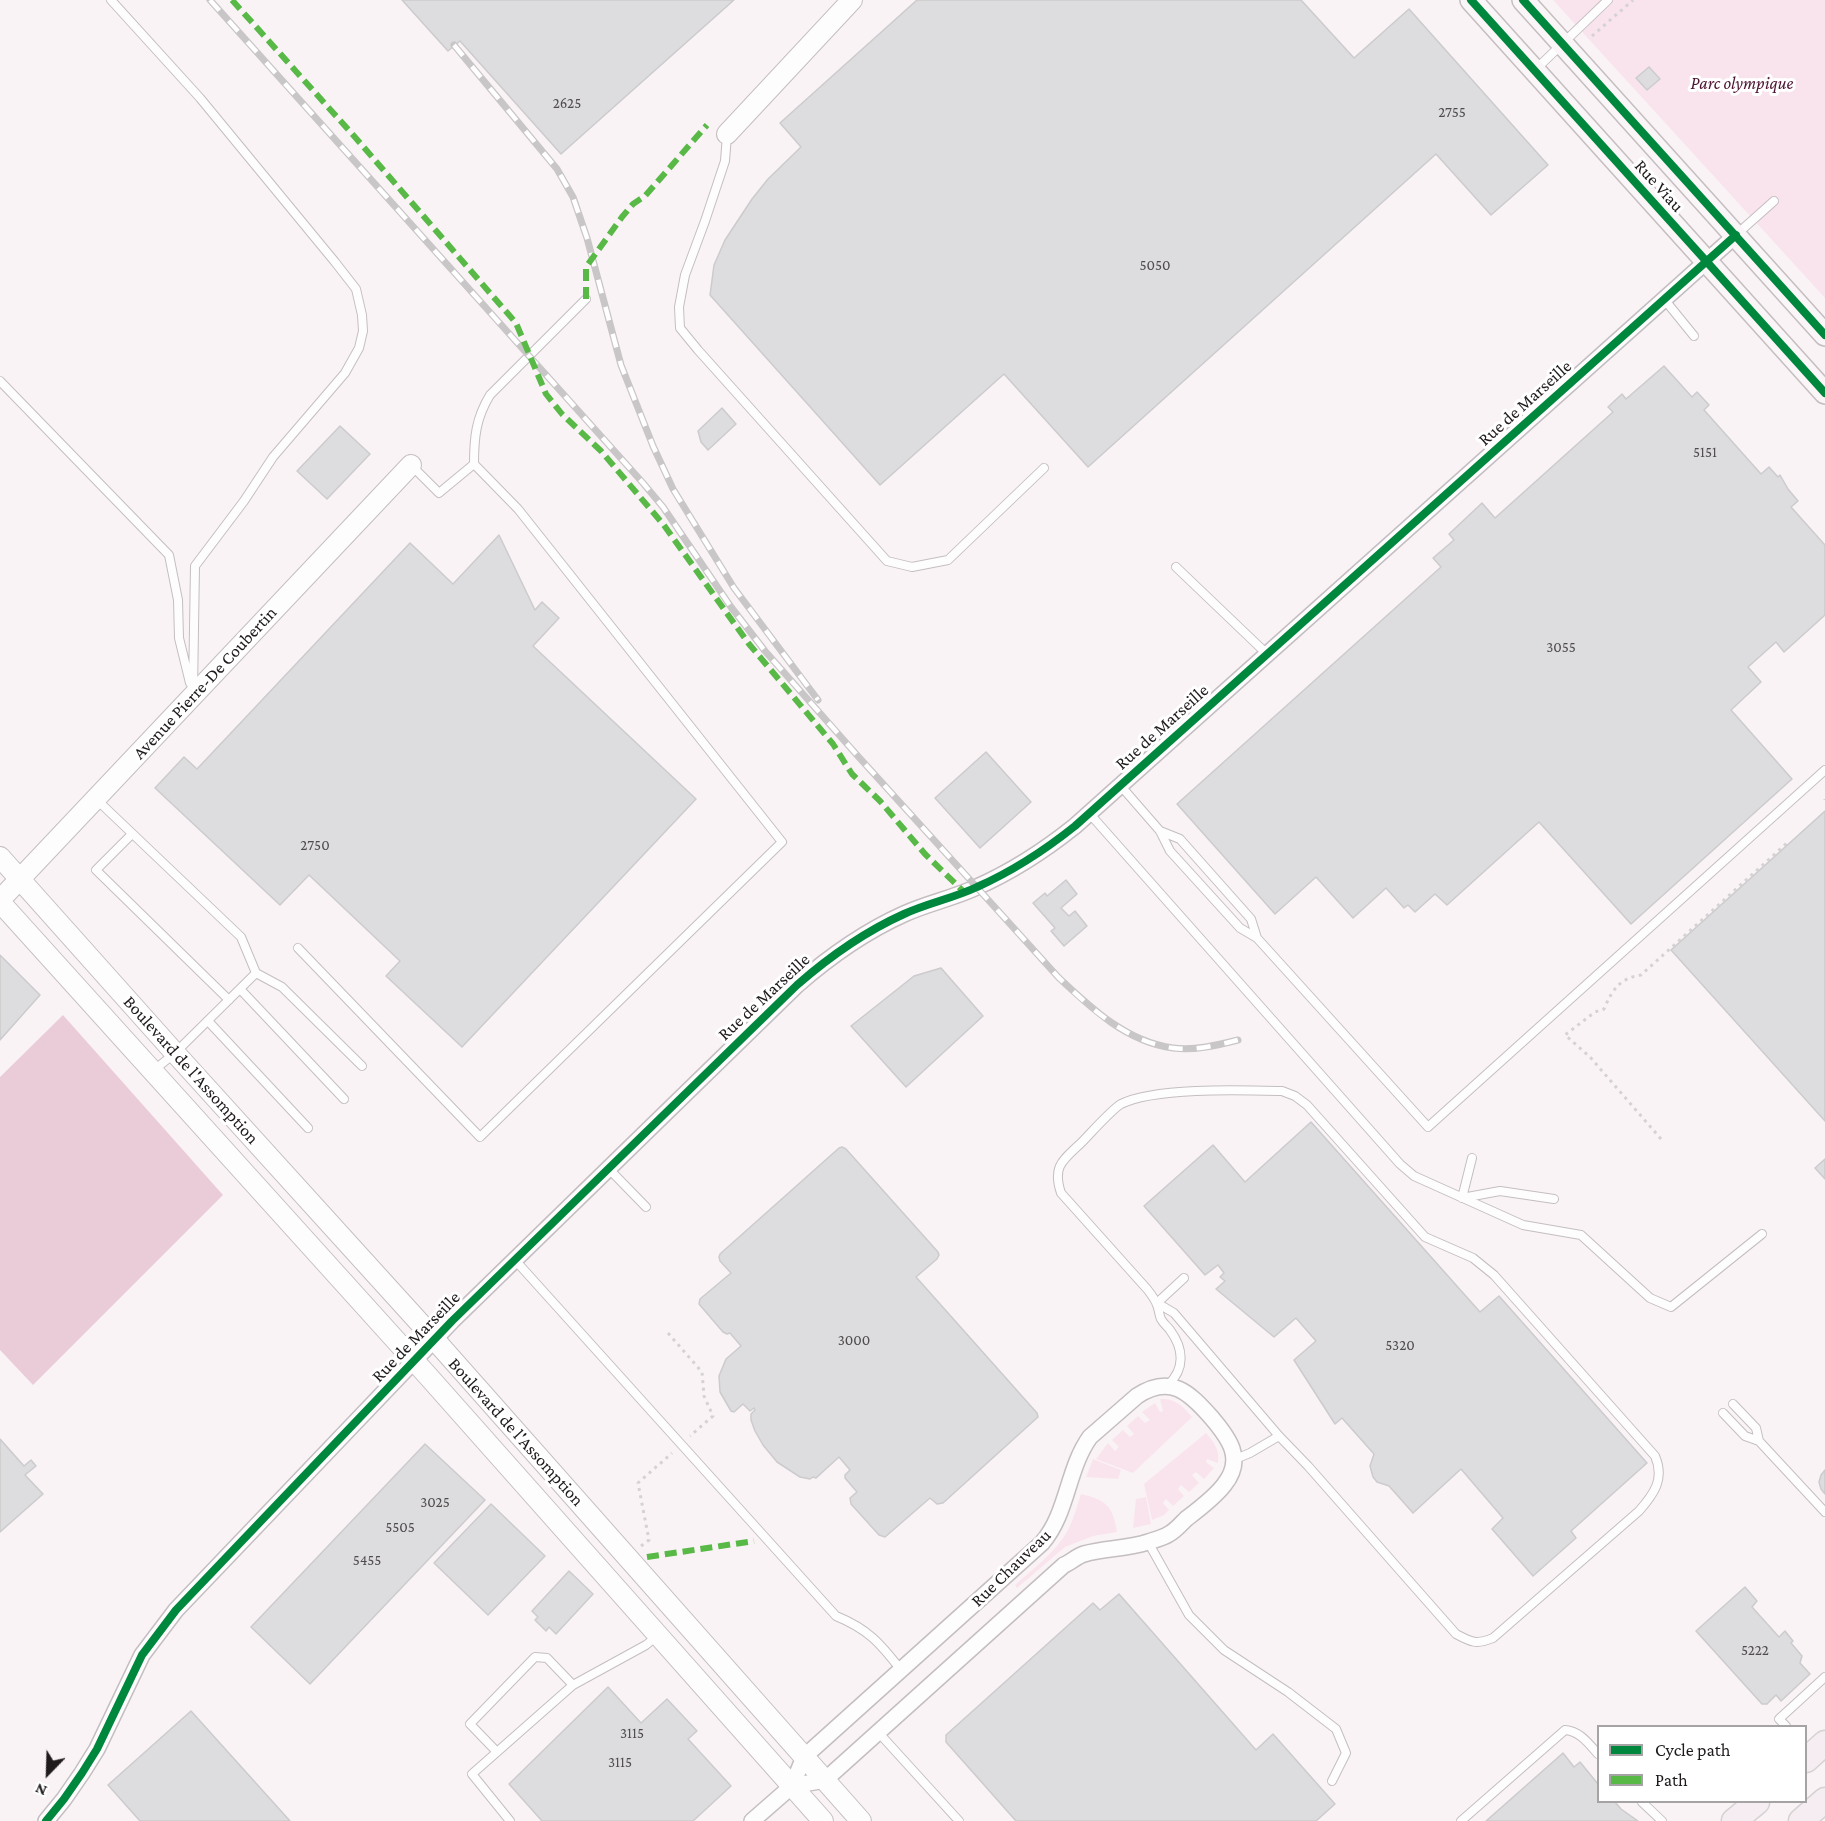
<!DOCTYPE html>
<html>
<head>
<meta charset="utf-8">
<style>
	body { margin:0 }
	#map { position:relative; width:1825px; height:1821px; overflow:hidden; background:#faf3f6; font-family:"Crimson Pro",serif }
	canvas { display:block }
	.legend { position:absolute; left:1597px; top:1725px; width:210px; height:78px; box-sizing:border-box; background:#fff; border:2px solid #a5a3a4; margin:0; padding:8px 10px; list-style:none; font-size:18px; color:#1f1a1c }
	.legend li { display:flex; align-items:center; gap:12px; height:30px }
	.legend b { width:30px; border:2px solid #a5a3a4 }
	.north { position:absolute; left:18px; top:1743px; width:60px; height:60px; -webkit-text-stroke:4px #fff; paint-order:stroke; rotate:203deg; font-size:16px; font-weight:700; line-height:24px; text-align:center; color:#1f1a1c }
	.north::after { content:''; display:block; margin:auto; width:21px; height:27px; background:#1f1a1c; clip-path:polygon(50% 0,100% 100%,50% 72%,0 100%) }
</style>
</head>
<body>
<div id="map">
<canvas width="1825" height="1821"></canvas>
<ul class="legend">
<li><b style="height:8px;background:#00873e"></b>Cycle path</li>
<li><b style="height:8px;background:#58b947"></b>Path</li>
</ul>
<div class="north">N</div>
</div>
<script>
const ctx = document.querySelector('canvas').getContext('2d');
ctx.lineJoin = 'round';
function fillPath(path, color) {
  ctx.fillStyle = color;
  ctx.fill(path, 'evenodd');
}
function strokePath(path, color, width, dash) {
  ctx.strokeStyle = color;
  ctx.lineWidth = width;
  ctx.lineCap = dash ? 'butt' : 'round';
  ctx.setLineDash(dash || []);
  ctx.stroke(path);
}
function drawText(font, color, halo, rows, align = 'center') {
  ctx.font = font + ' "Crimson Pro",serif';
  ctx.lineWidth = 6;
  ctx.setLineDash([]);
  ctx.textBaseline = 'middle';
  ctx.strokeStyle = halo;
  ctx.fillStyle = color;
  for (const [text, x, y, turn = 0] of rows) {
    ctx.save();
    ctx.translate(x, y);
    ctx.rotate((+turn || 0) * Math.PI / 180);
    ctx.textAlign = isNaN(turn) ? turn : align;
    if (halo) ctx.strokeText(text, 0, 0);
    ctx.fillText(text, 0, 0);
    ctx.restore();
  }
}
fillPath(new Path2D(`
	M 1553,0 L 1825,0 L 1825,298 Z
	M 1160,1399 C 1175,1398 1183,1406 1192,1417 L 1133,1473 L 1096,1459 L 1108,1443 L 1115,1451 L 1119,1447 L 1112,1440 L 1123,1430 L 1130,1437 L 1134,1434 L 1127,1426 L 1138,1416 L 1145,1423 L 1150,1420 L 1142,1412 L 1155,1403 L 1160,1412 L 1163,1411 Z
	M 1206,1433 C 1214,1442 1220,1450 1218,1463 L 1207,1459 L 1206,1462 L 1214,1468 L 1204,1479 L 1196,1472 L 1192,1475 L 1199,1483 L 1189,1492 L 1181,1485 L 1178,1489 L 1184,1496 L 1173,1506 L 1166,1499 L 1163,1503 L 1169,1510 L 1164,1515 L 1152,1520 L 1144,1484 Z
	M 1093,1459 L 1121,1470 L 1118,1479 L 1086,1477 Z
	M 1081,1494 C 1106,1500 1113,1506 1117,1532 L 1093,1536 L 1065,1547 L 1017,1588 L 1015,1585 C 1033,1569 1056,1552 1068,1530 C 1074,1518 1077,1506 1081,1494 Z
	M 1146,1497 L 1151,1524 L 1133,1528 L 1136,1499 Z`), '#f9e4ed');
fillPath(new Path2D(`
	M 63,1015 L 223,1195 L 33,1385 L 0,1350 L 0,1077 Z`), '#eaccd9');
const building = new Path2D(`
	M 402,0 L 734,0 L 561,154 L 460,41 L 448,51 Z
	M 917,0 L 1301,0 L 1354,58 L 1409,9 L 1548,165 L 1491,215 L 1436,154 L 1088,467 L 1004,374 L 880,485 L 710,295 L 714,265 L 725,240 L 752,199 L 768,179 L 801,147 L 780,123 Z
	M 1649,67 L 1660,79 L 1647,90 L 1636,78 Z
	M 1664,366 L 1692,397 L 1697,392 L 1709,405 L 1704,410 L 1761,474 L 1769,467 L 1778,477 L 1780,475 L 1788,489 L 1798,501 L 1791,507 L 1825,545 L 1825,615 L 1784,652 L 1776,642 L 1748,667 L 1761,682 L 1731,710 L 1792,779 L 1631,924 L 1539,822 L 1447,905 L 1435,894 L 1415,912 L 1408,905 L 1404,908 L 1386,888 L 1353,918 L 1316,877 L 1275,914 L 1177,804 L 1441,567 L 1433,558 L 1454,540 L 1449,534 L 1482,503 L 1495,518 L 1613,412 L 1608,407 L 1622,394 L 1626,399 Z
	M 722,408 L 736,424 L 708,450 L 701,442 L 698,431 Z
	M 340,426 L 370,454 L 327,499 L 297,471 Z
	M 499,535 L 535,610 L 542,602 L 559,618 L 533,646 L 696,799 L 462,1047 L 386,976 L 400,961 L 309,875 L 280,905 L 155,788 L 184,757 L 197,769 L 410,543 L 453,584 Z
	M 986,752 L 1031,802 L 980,848 L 935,798 Z
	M 1825,811 L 1825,1121 L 1671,950 Z
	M 1066,880 L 1077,894 L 1061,908 L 1069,916 L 1075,911 L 1087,926 L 1064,946 L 1051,931 L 1055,928 L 1033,903 L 1045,893 L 1047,896 Z
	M 0,955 L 40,995 L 0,1040 Z
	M 941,968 L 983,1016 L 906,1087 L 851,1026 L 914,976 Z
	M 1311,1122 L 1480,1312 L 1499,1296 L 1647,1463 L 1571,1531 L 1576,1538 L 1533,1576 L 1492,1529 L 1503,1518 L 1461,1469 L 1413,1513 L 1389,1486 L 1377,1482 L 1373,1477 L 1370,1466 L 1374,1454 L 1342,1418 L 1335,1424 L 1294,1360 L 1316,1341 L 1296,1318 L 1274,1337 L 1216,1289 L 1225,1281 L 1220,1277 L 1224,1273 L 1218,1265 L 1205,1275 L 1144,1206 L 1213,1145 L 1245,1182 Z
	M 842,1147 L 846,1149 L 938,1252 L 939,1255 L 937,1259 L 916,1277 L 1037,1413 L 1038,1417 L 943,1503 L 937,1504 L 930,1498 L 885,1537 L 879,1535 L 851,1504 L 850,1498 L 857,1492 L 845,1478 L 845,1475 L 850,1470 L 839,1457 L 816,1478 L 813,1477 L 810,1479 L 800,1477 L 777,1462 L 763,1445 L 755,1431 L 751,1420 L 751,1414 L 755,1410 L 754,1408 L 750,1411 L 743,1404 L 734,1412 L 731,1411 L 720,1392 L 719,1376 L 726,1359 L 741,1346 L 730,1333 L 727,1334 L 723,1332 L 699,1304 L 700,1299 L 731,1273 L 720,1261 L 719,1257 L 720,1254 L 839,1148 Z
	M 1825,1159 L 1825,1179 L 1815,1168 Z
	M 0,1439 L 24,1466 L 31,1460 L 36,1466 L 25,1475 L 43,1494 L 0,1532 Z
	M 425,1444 L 485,1500 L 310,1684 L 251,1627 Z
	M 1825,1470 L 1825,1494 L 1821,1489 L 1819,1482 L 1821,1475 Z
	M 491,1504 L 545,1556 L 488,1615 L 434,1563 Z
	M 569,1571 L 593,1594 L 556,1634 L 549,1627 L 546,1631 L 535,1620 L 538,1617 L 532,1611 Z
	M 1745,1587 L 1757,1601 L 1752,1607 L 1779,1637 L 1785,1631 L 1793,1641 L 1791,1643 L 1802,1656 L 1800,1663 L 1810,1674 L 1781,1701 L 1776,1695 L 1767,1704 L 1762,1704 L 1696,1631 Z
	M 1119,1594 L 1256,1750 L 1273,1734 L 1335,1804 L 1316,1821 L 1016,1821 L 946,1742 L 946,1735 L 1093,1603 L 1100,1610 Z
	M 608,1687 L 641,1723 L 667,1699 L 697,1731 L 688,1739 L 731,1786 L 693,1821 L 542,1821 L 509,1784 Z
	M 191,1711 L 290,1821 L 140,1821 L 108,1785 Z
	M 1563,1753 L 1574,1767 L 1580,1762 L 1598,1784 L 1598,1802 L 1615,1802 L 1621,1809 L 1638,1821 L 1486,1821 Z`);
fillPath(building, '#dddcde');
strokePath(building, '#cccbcd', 1.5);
const service = new Path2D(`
	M 111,0 L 200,98 L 335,262 L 356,289 L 362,315 L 363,331 L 359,348 L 345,373 L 273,457 L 244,501 L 195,566 L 193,691
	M 1535,70 L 1608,0
	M 727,135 L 725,161 L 705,221 L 685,275 L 679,307 L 680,328 L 698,350 L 887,561 L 912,567 L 948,560 L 1044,468
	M 1737,234 L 1774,201
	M 1664,299 L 1694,336
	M 0,381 L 169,555 L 178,600 L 179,638 L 190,683
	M 474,464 C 474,437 476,418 490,395 L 586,299
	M 1176,567 L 1267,654
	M 1120,785 L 1160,831 L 1170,851 L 1240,928 L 1257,938 L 1428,1127 L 1825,770
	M 96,799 L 241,937 L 256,973 L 175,1053 L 153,1071
	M 1089,813 L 1400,1164 L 1414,1176 L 1523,1225 L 1581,1235 L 1650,1298 L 1671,1307 L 1762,1234
	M 1160,831 L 1180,839 L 1251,919 L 1257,938
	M 132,834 L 96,870 L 229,1000
	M 298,948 L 480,1137 L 782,842 L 518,509 L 474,464 L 439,493 L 412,466
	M 256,973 L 282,987 L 362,1066
	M 240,989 L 344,1099
	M 208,1021 L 308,1128
	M 1472,1158 L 1462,1198 L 1500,1191 L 1554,1199
	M 608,1168 L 646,1207
	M 515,1260 L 836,1616 C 868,1629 880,1643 901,1670
	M 1157,1303 L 1174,1313 L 1279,1436 L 1308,1466 L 1456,1634 C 1471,1642 1476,1645 1493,1638 L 1639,1511 C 1654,1494 1665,1479 1655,1456 L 1494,1275 L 1473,1258 L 1425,1237 L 1307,1105 L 1295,1096 L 1282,1091 C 1243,1090 1154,1087 1121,1104 C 1111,1110 1090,1134 1081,1143 C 1063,1160 1052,1166 1061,1193 L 1147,1289 C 1151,1294 1155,1299 1157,1305 C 1159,1309 1159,1315 1161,1319 C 1163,1323 1167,1326 1170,1330 C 1184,1349 1185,1369 1168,1385
	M 1157,1303 L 1184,1278
	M 1733,1404 L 1756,1428 L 1759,1441
	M 1723,1413 L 1745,1436 L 1759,1441 L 1825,1512
	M 1233,1460 L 1250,1453 L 1279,1436
	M 1148,1542 L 1189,1615 L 1224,1650 L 1288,1692 L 1336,1729 L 1346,1753 L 1332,1781
	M 1786,1726 L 1779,1719 L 1825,1677
	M 878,1732 L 959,1821
	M 497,1752 L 470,1724 L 535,1657 L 547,1658 L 573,1685
	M 1642,1802 L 1662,1821
	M 510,1821 L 472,1774 L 573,1685 L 646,1645 L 657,1636
	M 1461,1821 L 1565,1730 C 1580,1731 1589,1744 1598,1754`);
const minor = new Path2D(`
	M 46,1821 L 64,1799 L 82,1773 L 97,1749 L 142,1655 L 176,1610 L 452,1321 L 797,985 C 829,957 864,932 904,914 C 928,903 954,898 977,887 C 1013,871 1045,850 1075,826 L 1736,235
	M 752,1821 L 792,1786 L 804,1757 L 1042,1543 C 1068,1513 1067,1469 1090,1437 L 1137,1396 C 1170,1374 1189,1392 1211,1417 C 1229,1438 1245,1459 1224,1485 C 1214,1498 1199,1509 1186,1519 C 1181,1524 1175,1531 1169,1534 C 1163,1538 1154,1540 1148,1542 C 1127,1549 1105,1548 1084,1554 C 1077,1556 1071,1562 1064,1565 L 825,1780 L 792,1786`);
const tertiary = new Path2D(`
	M 727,134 L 852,0
	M 0,857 L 175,1053 L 419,1322 L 861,1821
	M 0,900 L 411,465
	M 0,902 L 428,1376 L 823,1821`);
const secondary = new Path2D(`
	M 1471,0 L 1825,393
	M 1523,0 L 1825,335`);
const primary = new Path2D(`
	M 1806,1760 L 1825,1743
	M 1734,1821 L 1757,1802
	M 1801,1821 L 1825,1800`);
strokePath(service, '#c4bec1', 10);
strokePath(minor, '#c4bec1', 18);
strokePath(tertiary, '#c4bec1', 22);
strokePath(secondary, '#c4bec1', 24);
strokePath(primary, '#d5d2d3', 27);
strokePath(new Path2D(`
	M 1592,36 L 1633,0
	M 1825,800 L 1825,799
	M 1661,1139 L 1590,1057 L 1565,1035 L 1595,1012 L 1604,1009 C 1612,990 1620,978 1641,975 L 1787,843
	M 668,1333 L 702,1372 L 704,1396 L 713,1416 L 690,1436
	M 641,1546 L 649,1540 L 638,1483 L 672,1453`), '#d4d2d2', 3, [3, 4.5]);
strokePath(service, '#fefdfe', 8);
strokePath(minor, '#fefdfe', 15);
strokePath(tertiary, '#fefdfe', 20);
strokePath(secondary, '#faf5f7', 21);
strokePath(primary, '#f5edf1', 24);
const rail = new Path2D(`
	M 210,0 L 643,483 L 663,507 L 731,607 L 765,651 L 856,754 L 1059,978 C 1092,1009 1127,1042 1173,1048 C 1194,1051 1218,1045 1238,1040
	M 454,45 L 557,169 L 573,197 L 587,238 L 621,365 L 653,446 L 673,489 L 734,588 L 818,700`);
strokePath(rail, '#c9c6c7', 7);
strokePath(rail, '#fff', 4.5, [14]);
strokePath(new Path2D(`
	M 232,0 L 354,136 L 516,323 L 546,394 L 562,414 L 601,451 L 663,524 L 749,644 L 833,744 L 852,774 L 880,801 L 925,854 L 964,892
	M 586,299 L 586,267 L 622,217 L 633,204 L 645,196 L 707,125
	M 647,1557 L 754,1541`), '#58b947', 6, [12, 6]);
strokePath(new Path2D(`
	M 1471,0 L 1825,393
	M 1523,0 L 1825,335
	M 46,1821 L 64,1799 L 82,1773 L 97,1749 L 142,1655 L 176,1610 L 452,1321 L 797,985 C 829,957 864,932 904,914 C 928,903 954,898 977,887 C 1013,871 1045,850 1075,826 L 1736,235`), '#00873e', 8);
drawText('15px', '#504c4e', null, [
	["2625",567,103],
	["2755",1452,112],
	["5050",1155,265],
	["5151",1705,452],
	["3055",1561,647],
	["2750",315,845],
	["3000",854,1340],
	["5320",1400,1345],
	["3025",435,1502],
	["5505",400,1527],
	["5455",367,1560],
	["5222",1755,1650],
	["3115",632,1733],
	["3115",620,1762]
]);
drawText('italic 18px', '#4c1331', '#fff', [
	["Parc olympique",1742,83]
]);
drawText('18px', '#1f1a1c', '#fff', [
	["Rue Viau",1659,186,48],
	["Rue de Marseille",1525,403,-42],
	["Avenue Pierre-De Coubertin",205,683,-47],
	["Rue de Marseille",1162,727,-42],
	["Rue de Marseille",764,997,-43],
	["Boulevard de l'Assomption",191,1070,48],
	["Rue de Marseille",416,1337,-46],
	["Boulevard de l'Assomption",516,1432,48],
	["Rue Chauveau",1011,1568,-44]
]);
</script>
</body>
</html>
